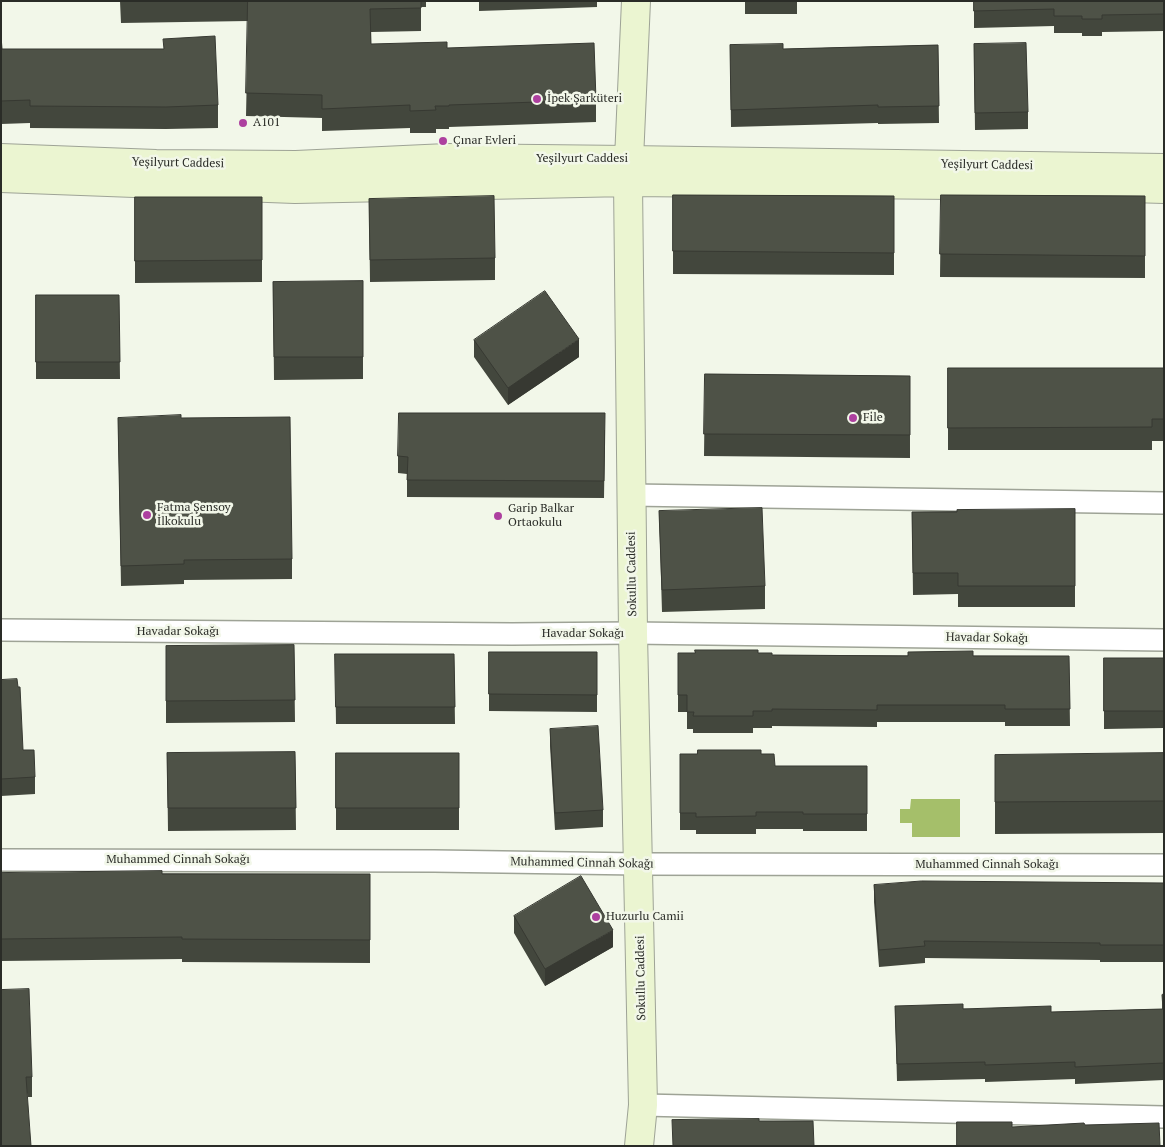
<!DOCTYPE html>
<html>
<head>
<meta charset="utf-8">
<style>
	body { margin:0 }
	#map { position:relative; width:1165px; height:1147px; overflow:hidden; background:#f2f7e9; font-family:"PT Serif",serif }
	canvas { display:block }
	.frame { position:absolute; inset:0; border:2px solid #2a2c27; pointer-events:none }
</style>
</head>
<body>
<div id="map">
<canvas width="1165" height="1147"></canvas>
<div class="frame"></div>
</div>
<script>
const ctx = document.querySelector('canvas').getContext('2d');
ctx.lineJoin = 'round';
function fillPath(path, color) {
  ctx.fillStyle = color;
  ctx.fill(path, 'evenodd');
}
function strokePath(path, color, width, dash) {
  ctx.strokeStyle = color;
  ctx.lineWidth = width;
  ctx.lineCap = dash ? 'butt' : 'round';
  ctx.setLineDash(dash || []);
  ctx.stroke(path);
}
function drawText(font, color, halo, rows, align = 'center') {
  ctx.font = font + ' "PT Serif",serif';
  ctx.lineWidth = 5;
  ctx.setLineDash([]);
  ctx.textBaseline = 'middle';
  ctx.strokeStyle = halo;
  ctx.fillStyle = color;
  for (const [text, x, y, turn = 0] of rows) {
    ctx.save();
    ctx.translate(x, y);
    ctx.rotate((+turn || 0) * Math.PI / 180);
    ctx.textAlign = isNaN(turn) ? turn : align;
    if (halo) ctx.strokeText(text, 0, 0);
    ctx.fillText(text, 0, 0);
    ctx.restore();
  }
}
fillPath(new Path2D(`
	M 911,799 L 960,799 L 960,837 L 912,837 L 912,823 L 900,823 L 900,809 L 910,809 Z`), '#a5bf6a');
const street = new Path2D(`
	M 631,495 L 1164,503
	M 1,630 L 512,634 L 633,633 L 1164,640
	M 1,860 L 434,861 L 639,864 L 1164,865
	M 643,1105 L 1164,1117`);
const secondary = new Path2D(`
	M 636,1 L 628,182 L 633,633 L 643,1105 L 639,1146
	M 1,158 L 156,164 L 296,165 L 447,158 L 628,160 L 1164,168
	M 1,178 L 295,189 L 628,182 L 1063,186 L 1164,189`);
strokePath(street, '#9ea396', 24);
strokePath(secondary, '#9ea396', 30);
strokePath(street, '#fff', 21);
strokePath(secondary, '#ebf5d1', 28);
fillPath(new Path2D(`
	M 120,1 L 426,1 L 426,7 L 421,7 L 421,31 L 371,32 L 371,44 L 447,48 L 596,100 L 596,122 L 449,127 L 449,129 L 436,129 L 436,133 L 410,133 L 410,128 L 322,131 L 322,118 L 246,116 L 248,21 L 121,23 Z
	M 479,1 L 597,1 L 597,7 L 479,11 Z
	M 745,1 L 797,1 L 797,14 L 745,14 Z
	M 974,1 L 1164,1 L 1164,31 L 1102,32 L 1102,36 L 1082,36 L 1082,33 L 1054,33 L 1054,26 L 974,28 Z
	M 1,36 L 2,49 L 218,105 L 218,128 L 166,129 L 30,128 L 30,123 L 1,124 Z
	M 974,44 L 1028,112 L 1028,129 L 975,130 Z
	M 730,45 L 783,49 L 938,45 L 939,123 L 878,124 L 878,123 L 731,127 Z
	M 673,195 L 894,196 L 894,275 L 673,274 Z
	M 941,195 L 1145,196 L 1145,278 L 940,277 Z
	M 135,197 L 262,197 L 262,282 L 135,283 Z
	M 369,199 L 495,258 L 495,280 L 370,282 Z
	M 363,281 L 363,379 L 274,380 L 273,282 Z
	M 36,295 L 119,295 L 120,379 L 36,379 Z
	M 474,340 L 579,357 L 508,405 L 474,357 Z
	M 948,368 L 1164,368 L 1164,441 L 1152,441 L 1152,450 L 948,450 Z
	M 705,374 L 910,376 L 910,458 L 704,456 Z
	M 118,418 L 181,418 L 292,559 L 292,579 L 184,580 L 184,584 L 121,586 Z
	M 605,430 L 604,498 L 407,497 L 407,474 L 398,473 L 398,456 Z
	M 1075,509 L 1075,607 L 958,607 L 958,594 L 913,595 L 912,512 Z
	M 659,511 L 765,586 L 765,609 L 662,612 Z
	M 294,645 L 295,722 L 166,723 L 166,646 Z
	M 489,652 L 597,652 L 597,712 L 489,711 Z
	M 678,653 L 758,653 L 772,655 L 1069,656 L 1070,726 L 1005,726 L 1005,722 L 877,722 L 877,727 L 772,726 L 772,728 L 753,728 L 753,733 L 693,733 L 693,729 L 687,729 L 687,712 L 678,712 Z
	M 335,654 L 454,654 L 455,724 L 336,724 Z
	M 1104,658 L 1164,658 L 1164,728 L 1104,729 Z
	M 1,680 L 23,750 L 35,777 L 35,794 L 1,796 Z
	M 550,729 L 603,810 L 603,827 L 555,830 L 550,746 Z
	M 295,752 L 296,830 L 168,831 L 167,753 Z
	M 336,753 L 459,753 L 459,830 L 336,830 Z
	M 1164,753 L 1164,833 L 995,834 L 995,755 Z
	M 680,754 L 761,754 L 775,766 L 867,766 L 867,831 L 803,831 L 803,829 L 756,829 L 756,834 L 696,834 L 696,830 L 680,830 Z
	M 1,873 L 370,874 L 370,963 L 182,962 L 182,959 L 1,961 Z
	M 1164,883 L 1164,962 L 1100,962 L 1100,960 L 925,958 L 925,963 L 879,967 L 874,902 L 874,885 Z
	M 514,916 L 613,947 L 545,986 L 514,933 Z
	M 1,990 L 32,1077 L 32,1097 L 28,1097 Z
	M 1164,994 L 1164,1080 L 1075,1084 L 1075,1079 L 985,1082 L 985,1079 L 897,1081 L 895,1006 L 1051,1012 L 1162,1009 L 1162,995 Z`), '#43473d');
fillPath(new Path2D(`
	M 579,339 L 579,357 L 508,405 L 508,388 Z
	M 613,930 L 613,947 L 545,986 L 545,969 Z`), '#373932');
const building = new Path2D(`
	M 248,1 L 421,1 L 421,8 L 370,9 L 371,44 L 447,42 L 447,48 L 594,43 L 596,100 L 449,105 L 449,106 L 435,106 L 436,110 L 410,111 L 410,105 L 322,109 L 322,95 L 246,93 Z
	M 974,1 L 1164,1 L 1164,14 L 1102,15 L 1102,19 L 1082,19 L 1082,16 L 1054,16 L 1054,9 L 974,11 Z
	M 1,36 L 2,49 L 164,49 L 163,39 L 215,36 L 218,105 L 166,107 L 30,106 L 30,100 L 1,101 Z
	M 1026,43 L 1028,112 L 975,113 L 974,44 Z
	M 783,44 L 783,49 L 938,45 L 939,106 L 878,107 L 878,105 L 731,110 L 730,45 Z
	M 673,195 L 894,196 L 894,253 L 673,251 Z
	M 941,195 L 1145,196 L 1145,256 L 940,254 Z
	M 494,196 L 495,258 L 370,260 L 369,199 Z
	M 135,197 L 262,197 L 262,260 L 135,261 Z
	M 363,281 L 363,357 L 274,357 L 273,282 Z
	M 545,291 L 579,339 L 508,388 L 474,340 Z
	M 36,295 L 119,295 L 120,362 L 36,362 Z
	M 948,368 L 1164,368 L 1164,419 L 1152,419 L 1152,427 L 948,428 Z
	M 705,374 L 910,376 L 910,435 L 704,434 Z
	M 399,413 L 605,413 L 604,481 L 407,480 L 408,457 L 398,456 Z
	M 181,415 L 181,418 L 290,417 L 292,559 L 184,560 L 184,564 L 121,566 L 118,418 Z
	M 762,508 L 765,586 L 662,590 L 659,511 Z
	M 1075,509 L 1075,586 L 958,586 L 958,573 L 913,573 L 912,512 L 957,512 L 957,510 Z
	M 294,645 L 295,700 L 166,701 L 166,646 Z
	M 695,650 L 758,650 L 758,653 L 772,653 L 772,655 L 908,656 L 908,652 L 973,651 L 973,656 L 1069,656 L 1070,709 L 1005,709 L 1005,705 L 877,705 L 877,710 L 772,709 L 772,711 L 753,711 L 753,716 L 693,716 L 694,712 L 687,712 L 687,695 L 678,695 L 678,653 L 695,653 Z
	M 489,652 L 597,652 L 597,695 L 489,694 Z
	M 335,654 L 454,654 L 455,707 L 336,707 Z
	M 1104,658 L 1164,658 L 1164,711 L 1104,711 Z
	M 17,679 L 18,687 L 20,687 L 23,750 L 34,750 L 35,777 L 1,779 L 1,680 Z
	M 598,726 L 603,810 L 555,813 L 550,729 Z
	M 698,750 L 761,750 L 761,754 L 774,754 L 775,766 L 867,766 L 867,814 L 803,814 L 803,812 L 756,812 L 756,816 L 696,817 L 696,813 L 680,813 L 680,754 L 697,754 Z
	M 295,752 L 296,808 L 168,808 L 167,753 Z
	M 336,753 L 459,753 L 459,808 L 336,808 Z
	M 1164,753 L 1164,801 L 995,802 L 995,755 Z
	M 162,871 L 162,874 L 370,874 L 370,940 L 182,939 L 182,937 L 1,939 L 1,873 Z
	M 581,876 L 613,930 L 545,969 L 514,916 Z
	M 922,881 L 1164,883 L 1164,945 L 1100,945 L 1100,943 L 924,941 L 925,946 L 879,950 L 874,885 Z
	M 29,989 L 32,1077 L 26,1077 L 31,1146 L 1,1146 L 1,990 Z
	M 1164,994 L 1164,1063 L 1075,1067 L 1075,1062 L 985,1065 L 985,1062 L 897,1064 L 895,1006 L 963,1004 L 963,1009 L 1051,1006 L 1051,1012 L 1163,1009 L 1162,995 Z
	M 759,1119 L 759,1121 L 813,1121 L 814,1146 L 673,1146 L 672,1120 Z
	M 957,1122 L 1012,1122 L 1012,1127 L 1084,1123 L 1085,1125 L 1159,1123 L 1160,1146 L 957,1146 Z`);
fillPath(building, '#4e5247');
strokePath(building, '#373932', 1);
for (const [x, y, r, color] of [
	[537,99,5,"#ad409f"],
	[243,123,5,"#ad409f"],
	[443,141,5,"#ad409f"],
	[853,418,5,"#ad409f"],
	[147,515,5,"#ad409f"],
	[498,516,5,"#ad409f"],
	[596,917,5,"#ad409f"]
]) {
  const dot = new Path2D();
  dot.arc(x, y, r, 0, 2 * Math.PI);
  ctx.fillStyle = color;
  ctx.fill(dot);
  strokePath(dot, '#f2f7e9', 2);
}
drawText('12px', '#2a2c27', '#f2f7e9', [
	["İpek Şarküteri",547,99],
	["A101",253,123],
	["Çınar Evleri",453,141],
	["File",863,418],
	["Fatma Şensoy",157,508],
	["İlkokulu",157,522],
	["Garip Balkar",508,509],
	["Ortaokulu",508,523],
	["Huzurlu Camii",606,917]
], 'left');
drawText('12px', '#2a2c27', '#f2f7e9', [
	["Yeşilyurt Caddesi",582,159],
	["Yeşilyurt Caddesi",178,163,1],
	["Yeşilyurt Caddesi",987,165,1],
	["Sokullu Caddesi",632,574,-91],
	["Havadar Sokağı",178,632],
	["Havadar Sokağı",583,634],
	["Havadar Sokağı",987,638,1],
	["Muhammed Cinnah Sokağı",178,860],
	["Muhammed Cinnah Sokağı",582,863,1],
	["Muhammed Cinnah Sokağı",987,865],
	["Sokullu Caddesi",641,978,-91]
]);
</script>
</body>
</html>
